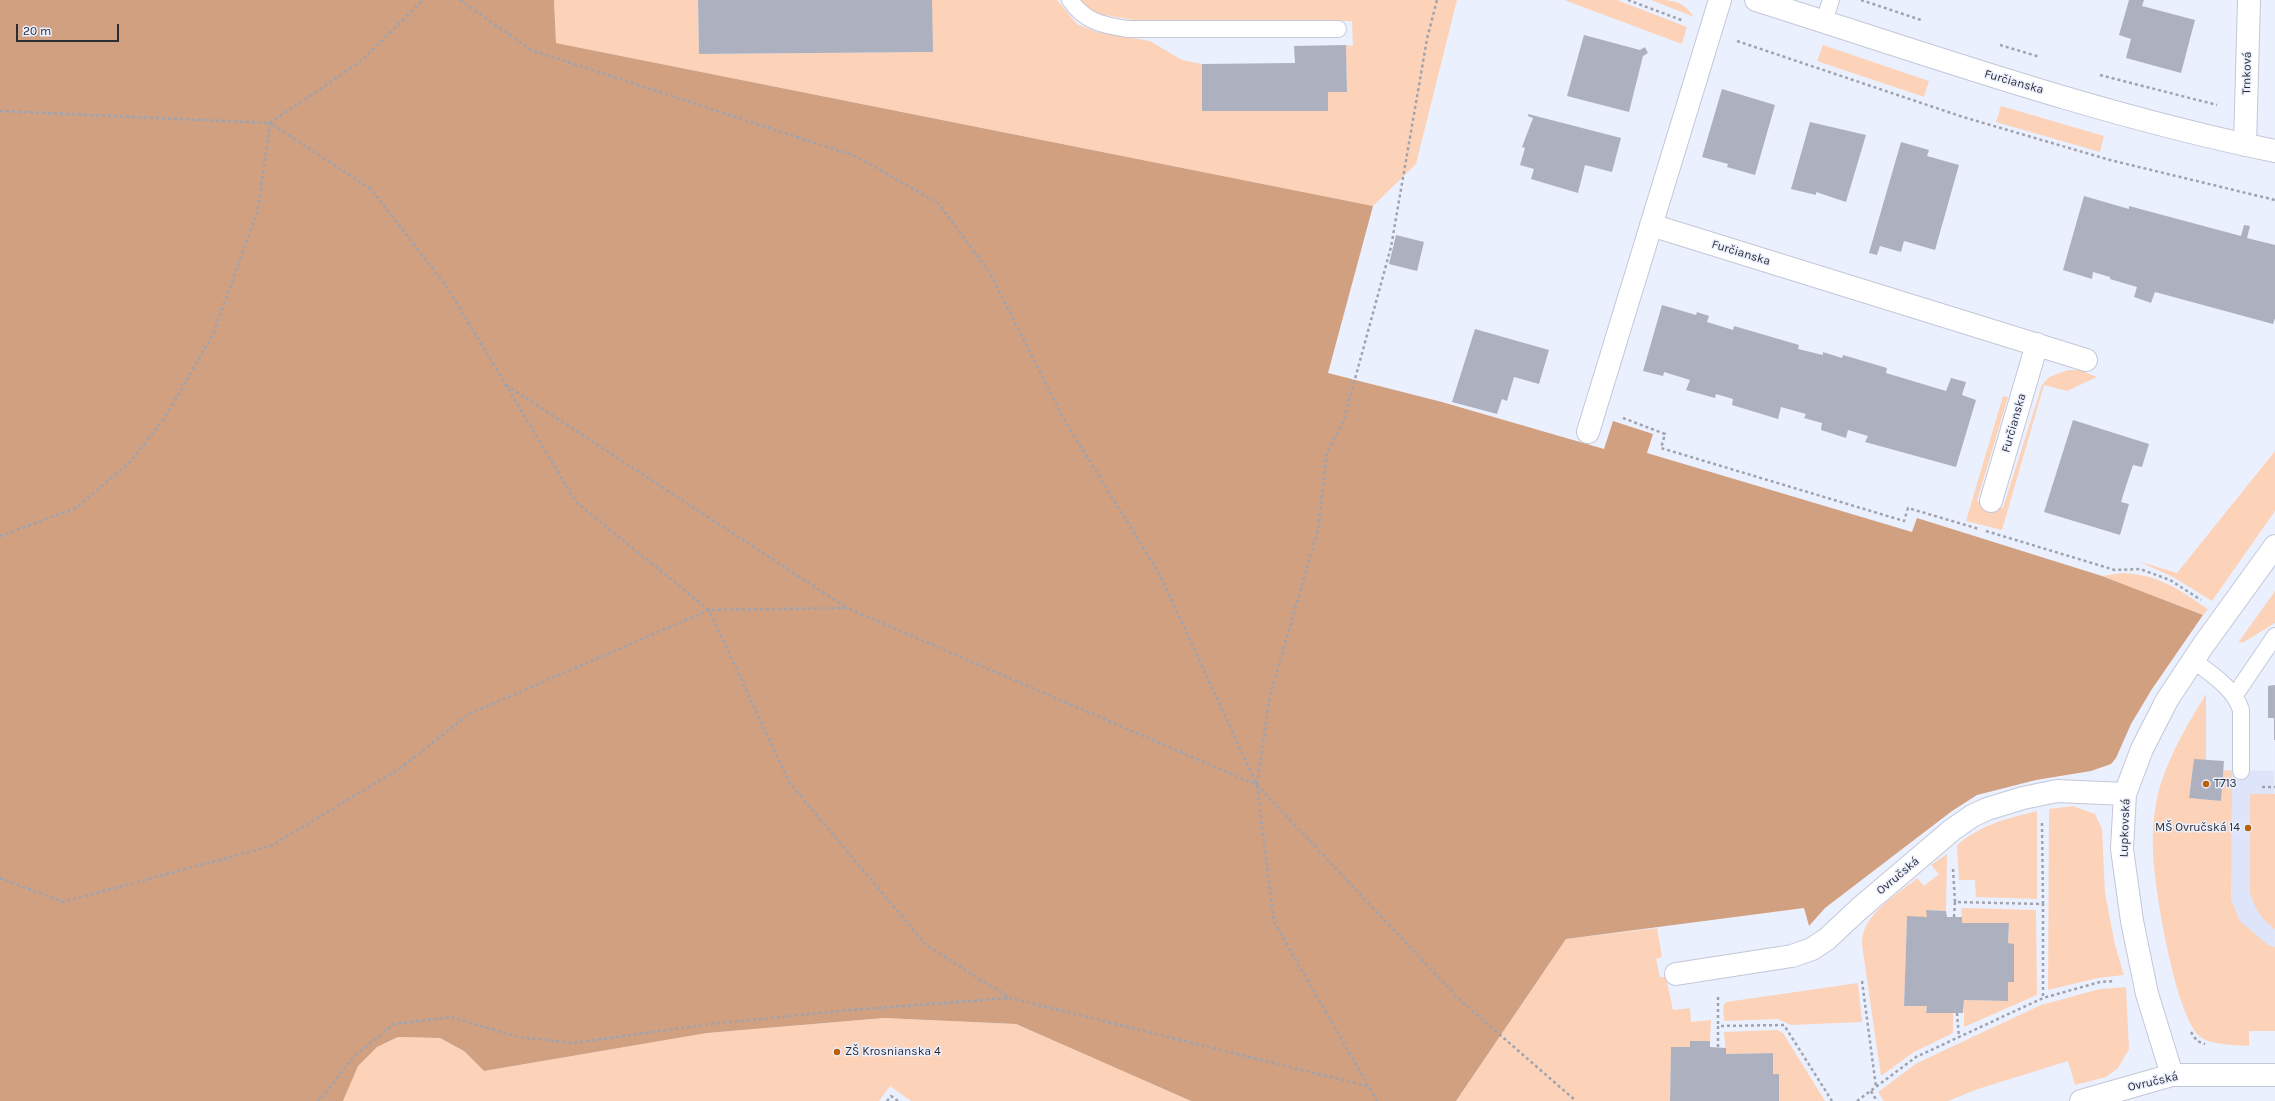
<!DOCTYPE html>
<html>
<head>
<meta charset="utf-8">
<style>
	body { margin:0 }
	#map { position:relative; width:2275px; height:1101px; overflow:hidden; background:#ebf0ff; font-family:Karla,sans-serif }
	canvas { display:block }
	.scale { position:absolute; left:16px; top:24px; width:103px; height:18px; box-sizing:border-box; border:2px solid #2c2d33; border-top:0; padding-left:5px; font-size:12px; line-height:14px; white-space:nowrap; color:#2c2d33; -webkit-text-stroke:3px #ebf0ff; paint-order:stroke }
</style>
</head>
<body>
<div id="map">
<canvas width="2275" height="1101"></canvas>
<div class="scale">20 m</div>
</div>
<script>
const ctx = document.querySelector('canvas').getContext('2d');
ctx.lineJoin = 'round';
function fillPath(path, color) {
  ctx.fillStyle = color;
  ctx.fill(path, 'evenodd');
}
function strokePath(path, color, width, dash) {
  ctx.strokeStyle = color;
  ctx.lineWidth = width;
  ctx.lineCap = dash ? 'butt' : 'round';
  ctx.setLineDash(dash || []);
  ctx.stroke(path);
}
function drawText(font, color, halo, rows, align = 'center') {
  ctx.font = font + ' Karla,sans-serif';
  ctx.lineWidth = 3;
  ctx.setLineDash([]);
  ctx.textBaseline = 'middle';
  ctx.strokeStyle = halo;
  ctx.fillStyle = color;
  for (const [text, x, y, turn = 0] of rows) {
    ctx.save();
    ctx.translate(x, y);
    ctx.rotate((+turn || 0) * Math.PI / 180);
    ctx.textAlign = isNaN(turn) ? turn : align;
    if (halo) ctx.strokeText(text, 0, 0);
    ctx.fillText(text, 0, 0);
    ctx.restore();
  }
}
fillPath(new Path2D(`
	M 2274,653 L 2275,1022 L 2252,1022 L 2220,854 L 2223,770 L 2274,771 L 2274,718 L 2268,718 L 2268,686 L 2274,685 Z`), '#dee5fa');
fillPath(new Path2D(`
	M 554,0 L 698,0 L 699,54 L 932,52 L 932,0 L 1057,0 L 1077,24 L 1097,32 L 1150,41 L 1182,60 L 1202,64 L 1203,111 L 1328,111 L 1328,92 L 1347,92 L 1346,45 L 1353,46 L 1352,21 L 1148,22 L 1096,14 L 1078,0 L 1457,0 L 1416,164 L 1373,206 L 556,43 Z
	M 1564,0 L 1617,0 L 1687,27 L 1682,44 Z
	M 1651,0 C 1673,0 1682,0 1694,17 Z
	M 1823,45 L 1929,81 L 1924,97 L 1817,61 Z
	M 2001,106 L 2104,136 L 2100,152 L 1996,122 Z
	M 2068,370 L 2080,370 L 2097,377 L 2067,391 L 2044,385 L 2002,530 L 1966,521 L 2003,396 L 2008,397 L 1977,501 L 2003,508 L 2042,385 L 2049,377 Z
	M 2275,451 L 2275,511 L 2212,601 L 2173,577 L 2138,561 L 2177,573 Z
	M 2121,573 C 2158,574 2178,589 2208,609 L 2203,615 L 2102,576 Z
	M 2275,591 L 2275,623 L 2244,642 L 2238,643 Z
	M 2206,694 L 2206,760 L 2194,760 L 2189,798 L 2221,801 L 2223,770 L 2232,771 L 2231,900 L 2240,921 L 2268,945 L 2275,947 L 2275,1031 L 2249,1031 L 2249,1046 C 2236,1045 2209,1045 2199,1036 C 2175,1013 2154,888 2153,852 C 2152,830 2154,805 2161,783 C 2171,752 2189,722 2206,694 Z
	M 2250,794 L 2275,794 L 2275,929 C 2261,919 2255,909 2250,893 Z
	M 2073,806 L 2095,814 L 2102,829 L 2105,893 L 2115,945 L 2124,975 L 2098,978 L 2048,990 L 2049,809 Z
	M 2037,811 L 2037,899 L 1976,897 L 1975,880 L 1959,880 L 1957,845 C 1983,824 2005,819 2037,811 Z
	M 1947,854 L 1946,911 L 1927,910 L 1927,917 L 1907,917 L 1904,1006 L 1927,1006 L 1926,1012 L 1953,1013 L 1953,1033 L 1914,1052 L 1881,1076 L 1862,945 C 1861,914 1896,896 1917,878 L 1924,886 L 1939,874 L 1931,865 Z
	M 1964,908 L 2036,910 L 2037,995 L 1964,1027 L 1964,1000 L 2008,1001 L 2008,982 L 2014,982 L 2014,944 L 2008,943 L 2009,923 L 1962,923 L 1961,909 Z
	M 1657,928 L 1662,957 L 1656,959 L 1660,977 L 1666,977 L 1673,1010 L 1690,1008 L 1691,1022 L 1711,1020 L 1710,1041 L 1690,1041 L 1690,1047 L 1671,1047 L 1670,1101 L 1456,1101 L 1566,939 Z
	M 1858,983 L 1862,1022 L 1791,1025 L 1778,1019 L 1724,1021 L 1723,1006 L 1726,1002 Z
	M 2126,987 L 2129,1049 L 2118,1068 L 2106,1077 L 2075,1085 L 2068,1061 L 1978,1089 L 1948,1101 L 1884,1101 L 1878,1092 L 1917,1063 L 2041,1005 L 2100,989 Z
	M 884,1018 L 1016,1024 L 1191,1101 L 911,1101 L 890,1086 L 879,1101 L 343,1101 L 357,1066 L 377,1047 L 398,1037 L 440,1038 L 464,1051 L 484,1071 L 707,1033 Z
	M 1777,1030 L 1783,1033 L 1825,1101 L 1779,1101 L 1779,1074 L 1773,1074 L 1773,1053 L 1726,1054 L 1724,1032 Z`), '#fcd3b9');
fillPath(new Path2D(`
	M 0,0 L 554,0 L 556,43 L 1373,206 L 1328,373 L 1442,402 L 1604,449 L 1613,421 L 1653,434 L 1647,453 L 1912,532 L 1917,518 L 2102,576 L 2203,615 L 2152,689 L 2131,724 L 2116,758 L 2111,764 L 2091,771 L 2036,780 L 1977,795 L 1952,811 L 1825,908 L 1809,926 L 1804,908 L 1566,939 L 1456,1101 L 1191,1101 L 1016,1024 L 884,1018 L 707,1033 L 484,1071 L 464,1051 L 440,1038 L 398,1037 L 377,1047 L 358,1066 L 343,1101 L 0,1101 Z`), '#d1a081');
fillPath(new Path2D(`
	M 698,0 L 932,0 L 933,52 L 699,54 Z
	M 2129,0 L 2144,0 L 2142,6 L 2195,20 L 2181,73 L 2126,58 L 2131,39 L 2119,35 Z
	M 1584,35 L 1640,50 L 1645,47 L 1648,53 L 1643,56 L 1629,112 L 1567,96 Z
	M 1346,45 L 1347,92 L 1328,92 L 1328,111 L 1202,111 L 1202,64 L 1295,63 L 1294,46 Z
	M 1722,89 L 1775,105 L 1755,175 L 1727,167 L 1728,164 L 1702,157 Z
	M 1528,114 L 1621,138 L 1612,172 L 1585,165 L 1578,193 L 1531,179 L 1534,169 L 1520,165 L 1525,148 L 1522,147 L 1533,118 L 1528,116 Z
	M 1810,122 L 1866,135 L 1846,202 L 1816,192 L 1816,195 L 1791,189 Z
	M 1901,142 L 1929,150 L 1927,156 L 1959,165 L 1935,250 L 1904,241 L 1901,252 L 1880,246 L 1877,255 L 1869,253 Z
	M 2084,196 L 2129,209 L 2129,206 L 2241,236 L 2244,225 L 2250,226 L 2247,238 L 2275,245 L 2275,318 L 2273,324 L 2155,292 L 2151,303 L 2134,297 L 2137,287 L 2110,279 L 2110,277 L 2093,272 L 2092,279 L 2063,270 Z
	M 1396,235 L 1424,242 L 1417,271 L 1389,264 Z
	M 1662,305 L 1696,315 L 1697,312 L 1709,316 L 1707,322 L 1733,330 L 1734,326 L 1799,345 L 1798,349 L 1823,355 L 1823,352 L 1842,358 L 1843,355 L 1887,368 L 1886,373 L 1946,391 L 1951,378 L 1966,382 L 1962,395 L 1976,400 L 1956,467 L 1865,442 L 1868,436 L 1848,430 L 1846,438 L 1821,430 L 1822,423 L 1804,418 L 1806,414 L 1781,407 L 1778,419 L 1732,405 L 1733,399 L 1716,394 L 1715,398 L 1686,390 L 1690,380 L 1664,372 L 1663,376 L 1643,371 Z
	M 1475,329 L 1549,350 L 1539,384 L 1514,377 L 1507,401 L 1502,399 L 1497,414 L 1452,402 Z
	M 2073,420 L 2149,444 L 2142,467 L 2133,465 L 2126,486 L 2121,502 L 2129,504 L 2120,535 L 2044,512 Z
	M 2275,685 L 2275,740 L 2274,740 L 2274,718 L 2268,718 L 2268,686 Z
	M 2194,759 L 2224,761 L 2221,801 L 2189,798 Z
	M 1926,910 L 1946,911 L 1947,917 L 1962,917 L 1962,923 L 2009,923 L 2008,943 L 2014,944 L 2014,982 L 2008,982 L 2008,1001 L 1964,1000 L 1963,1013 L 1926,1013 L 1927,1006 L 1904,1006 L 1907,916 L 1927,917 Z
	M 1690,1041 L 1710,1041 L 1710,1047 L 1726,1048 L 1726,1054 L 1773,1053 L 1773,1074 L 1779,1074 L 1779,1101 L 1670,1101 L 1671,1047 L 1690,1047 Z`), '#adb1bf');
const lane = new Path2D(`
	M 1070,0 C 1085,22 1102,25 1128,29 L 1338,29
	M 1824,21 L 1831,0
	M 2193,660 C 2211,674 2234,688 2241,710 L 2241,771
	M 2235,695 L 2275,636`);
const street = new Path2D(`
	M 1756,0 C 1927,54 2098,115 2275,151
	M 2245,145 L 2249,0
	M 1651,225 L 2086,360
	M 1588,432 L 1720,0
	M 1991,501 L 2037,344
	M 1676,974 L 1792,956 L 1812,949 L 1827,939 L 1859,909 L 1952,830 L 1972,816 L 1987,809 L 2023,798 L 2057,791 L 2125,794
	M 2172,1075 L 2147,994 L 2132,921 L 2122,849 L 2125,794 L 2142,749 L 2167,700 L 2202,647 L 2275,546
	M 2081,1101 L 2172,1075 L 2275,1075`);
strokePath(lane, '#c3c7d6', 18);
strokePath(street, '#c3c7d6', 24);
strokePath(new Path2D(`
	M 460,0 L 531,50 L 855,156 L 938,203 L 990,273 L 1062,416 L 1160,575 L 1257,785 L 1460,1000 L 1576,1101
	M 1628,0 L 1684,21
	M 1861,0 L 1921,20
	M 1737,41 L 1963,117 L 2110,160 L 2275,200
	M 2000,45 L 2040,57
	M 2100,75 L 2217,105
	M 0,111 L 270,123 L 361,61 L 423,0
	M 506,385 L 847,608
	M 1623,418 L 1665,434 L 1661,448 L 1904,521 L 1908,508 L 1979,529
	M 1986,531 L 2115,570 L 2140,569 L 2170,580 L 2201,600
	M 0,536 L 76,508 L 131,461 L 166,416 L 213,334 L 258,210 L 270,123 L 371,189 L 447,287 L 576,502 L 709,610 L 847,608 L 1257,785 L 1274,922 L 1377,1101
	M 1257,784 L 1270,695 L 1318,530 L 1327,452 L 1343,423 L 1391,247 L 1427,39 L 1437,0
	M 2262,787 L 2275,787
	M 2042,823 L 2043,904
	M 1953,869 L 1955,902
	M 0,878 L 63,902 L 271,846 L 402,767 L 469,714 L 709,610 L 789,782 L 926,945 L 1010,998 L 1367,1086
	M 1954,917 L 1955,902 L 2043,904 L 2043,998
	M 1862,981 L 1876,1087
	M 1718,997 L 1718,1026
	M 1957,1013 L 1959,1038
	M 2191,1032 L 2197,1041 L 2205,1044
	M 1718,1047 L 1718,1026 L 1784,1025 L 1832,1101
	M 1871,1091 L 1877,1101
	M 317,1101 L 320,1100 L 353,1057 L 394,1024 L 451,1017 L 518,1037 L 573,1043 L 710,1024 L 851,1010 L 1009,998
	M 887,1101 L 891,1096 L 898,1101
	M 1857,1101 L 1916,1057 L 2043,998 L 2100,982 L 2115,981`), '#9fa3ae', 2.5, [3, 3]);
strokePath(lane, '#fff', 16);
strokePath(street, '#fff', 22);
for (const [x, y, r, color] of [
	[2206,784,4,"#bc6009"],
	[2248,828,4,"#bc6009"],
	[837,1052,4,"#bc6009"]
]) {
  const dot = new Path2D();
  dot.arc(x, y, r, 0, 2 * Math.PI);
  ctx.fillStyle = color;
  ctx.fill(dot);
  strokePath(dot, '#ebf0ff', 1.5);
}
drawText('12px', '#2c2d33', '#ebf0ff', [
	["Trnková",2247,73,-89],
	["Furčianska",2014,82,16],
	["Furčianska",1741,253,17],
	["Furčianska",2014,423,-74],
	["Lupkovská",2125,828,-88],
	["Ovručská",1898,876,-40],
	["Ovručská",2153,1082,-13]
]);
drawText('12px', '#2c2d33', '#ebf0ff', [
	["T713",2214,784],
	["MŠ Ovručská 14",2240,828,"right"],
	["ZŠ Krosnianska 4",845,1052]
], 'left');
</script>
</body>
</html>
